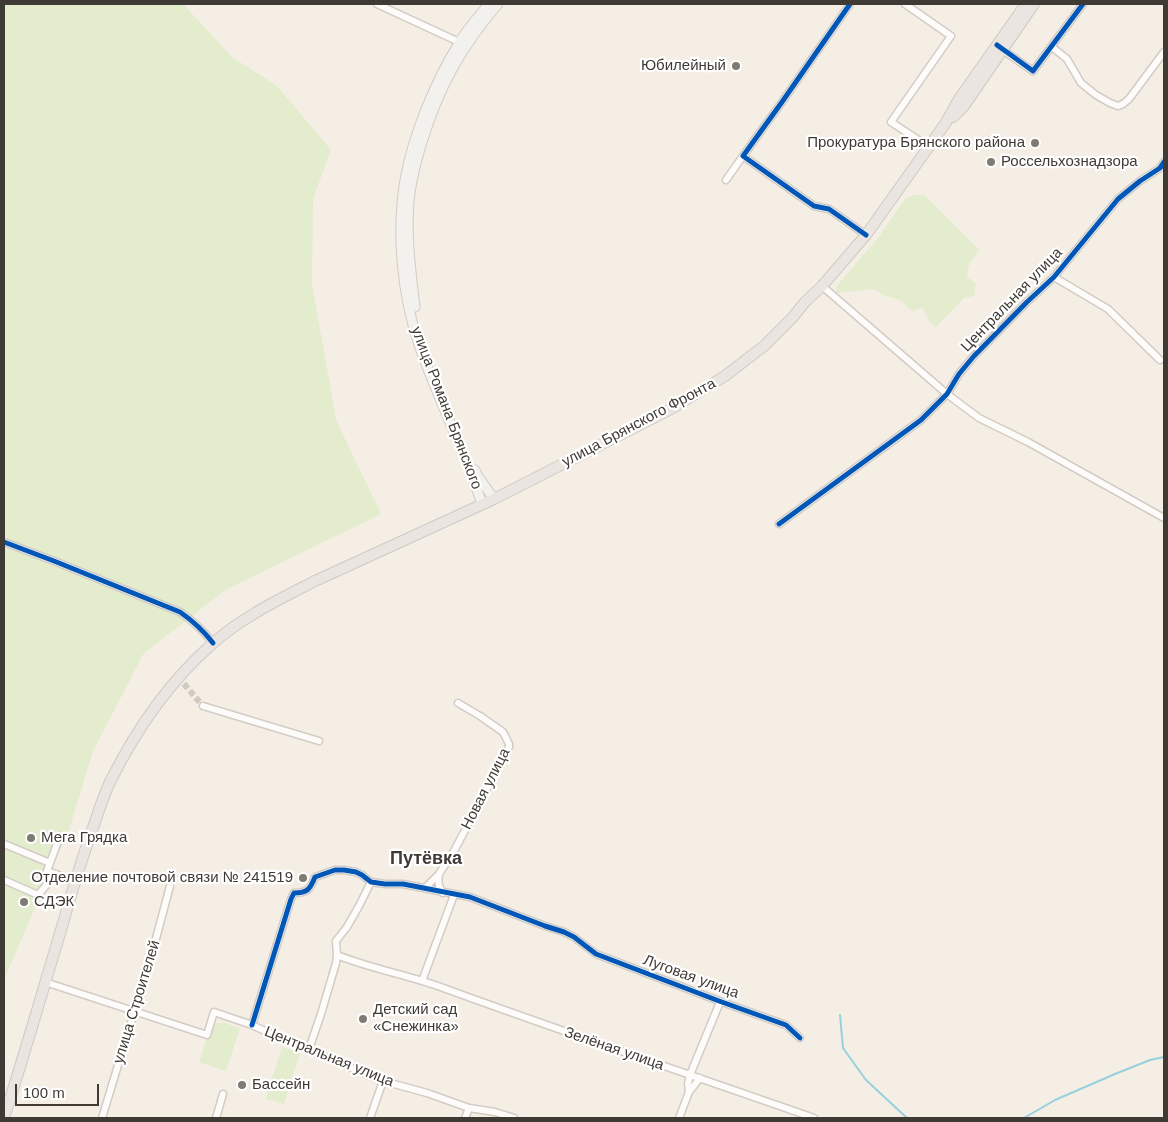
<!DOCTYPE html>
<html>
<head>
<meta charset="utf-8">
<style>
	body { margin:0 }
	#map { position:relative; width:1168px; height:1122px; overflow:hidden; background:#f5eee5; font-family:Arial,sans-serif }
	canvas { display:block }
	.frame { position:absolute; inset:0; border:5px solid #3f3b34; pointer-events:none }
	.scale { position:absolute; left:15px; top:1084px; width:84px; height:22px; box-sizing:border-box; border:2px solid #3f3b34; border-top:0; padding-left:6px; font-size:15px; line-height:18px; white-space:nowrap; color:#3f3b34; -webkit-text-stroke:4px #fff; paint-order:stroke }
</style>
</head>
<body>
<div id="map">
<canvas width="1168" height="1122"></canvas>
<div class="frame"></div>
<div class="scale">100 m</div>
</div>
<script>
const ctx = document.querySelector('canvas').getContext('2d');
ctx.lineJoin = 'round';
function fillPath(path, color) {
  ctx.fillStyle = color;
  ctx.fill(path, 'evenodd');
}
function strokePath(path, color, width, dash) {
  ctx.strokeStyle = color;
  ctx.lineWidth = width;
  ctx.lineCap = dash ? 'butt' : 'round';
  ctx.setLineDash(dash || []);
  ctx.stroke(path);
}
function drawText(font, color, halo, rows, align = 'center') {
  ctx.font = font + ' Arial,sans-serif';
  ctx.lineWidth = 4.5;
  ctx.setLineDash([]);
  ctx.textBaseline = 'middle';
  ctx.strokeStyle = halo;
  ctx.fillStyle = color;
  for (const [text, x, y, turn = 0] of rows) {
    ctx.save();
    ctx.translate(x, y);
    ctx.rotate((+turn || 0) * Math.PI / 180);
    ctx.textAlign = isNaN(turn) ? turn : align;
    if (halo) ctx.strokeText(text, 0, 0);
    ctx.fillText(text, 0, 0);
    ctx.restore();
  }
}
fillPath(new Path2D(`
	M 4,4 L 183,4 L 232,57 L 277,86 L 331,150 L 313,199 L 312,283 L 336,420 L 381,514 L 227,589 L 144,653 L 93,751 L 70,827 L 4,980 Z
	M 913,195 L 924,195 L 979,250 L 968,267 L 967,277 L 976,284 L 974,296 L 964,298 L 936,327 L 929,321 L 923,308 L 912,311 L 900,300 L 885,296 L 873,289 L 837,293 L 836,287 L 878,238 L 905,199 Z
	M 216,1023 L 224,1023 L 240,1028 L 226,1071 L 199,1062 L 211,1025 Z
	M 282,1047 L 300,1053 L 284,1104 L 266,1099 Z`), '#e3eccd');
strokePath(new Path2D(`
	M 840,1015 L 843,1048 L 866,1080 L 907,1118
	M 1024,1118 L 1055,1100 L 1115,1074 L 1150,1060 L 1164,1057`), '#96d1dd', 2);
strokePath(new Path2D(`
	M 178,677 L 203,706`), '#d1cac2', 6, [6, 3]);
const minor = new Path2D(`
	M 377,4 L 459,42
	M 850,4 L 782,102 L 743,156 L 814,206 L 829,209 L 866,235
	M 905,4 L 951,36 L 891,122 L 929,147
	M 1052,47 L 1067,59 L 1081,83 L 1096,95 L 1110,103 L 1118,106 L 1123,104 L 1129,99 L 1164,52
	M 1000,48 L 1033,71 L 1083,4
	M 726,180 L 743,156
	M 1054,277 L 1108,309 L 1160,360
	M 822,286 L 947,394 L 979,418 L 1028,442 L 1164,518
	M 779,524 L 921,420 L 947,394 L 959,374 L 974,356 L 1027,302 L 1054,277 L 1118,199 L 1140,181 L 1160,168 L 1164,162
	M 4,542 L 54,561 L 180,612 C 193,621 203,630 213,643
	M 203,706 L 319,741
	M 60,836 L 47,871 L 75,881
	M 4,844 L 50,863
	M 439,874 C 438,882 438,887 443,893
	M 4,880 L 38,895 L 56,874
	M 425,888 L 439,874 L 454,851 L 509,747 L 509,744 L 503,732 L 480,716 L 458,703
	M 337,955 C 369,968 403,974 435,985 C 561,1031 688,1074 814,1118
	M 422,981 L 454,895
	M 45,982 L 207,1035 L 214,1012 L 252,1025 L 282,1039 L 383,1081 L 427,1093 L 469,1108 L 495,1112 L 514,1118
	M 252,1025 L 291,899 L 294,893 C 308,893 310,889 315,877 L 335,870 L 344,870 L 356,872 L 362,875 L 371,882 L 385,884 L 403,884 L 470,897 L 545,926 L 564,932 L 574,937 L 596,954 L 719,1001 L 786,1025 L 800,1038
	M 309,1049 L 321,1014 L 336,963 L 337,955 L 336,941 L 347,927 L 359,906 L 371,882
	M 689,1092 L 688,1084 L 690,1075 L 720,1002
	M 102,1118 L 153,950 L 170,886
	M 216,1118 L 223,1094
	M 370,1118 L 383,1081
	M 465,1118 L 469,1108
	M 679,1118 L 689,1092 L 700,1078`);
const secondary = new Path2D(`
	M 415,307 C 411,272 406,237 409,201 C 411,181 416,162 422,142 C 439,87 461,47 498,4
	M 475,470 L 477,475 L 494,499
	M 482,504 C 464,450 438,399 419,345 C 402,295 396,233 405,180 C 413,135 435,82 459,43 C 467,29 479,16 489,4`);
const primary = new Path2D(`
	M 953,117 L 964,106 L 1034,4
	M 4,1118 C 24,1056 42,993 61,930 C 71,895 81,860 94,825 C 99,810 104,794 111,780 C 137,728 169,682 212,644 C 242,617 280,599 315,581 L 494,499 L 671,409 L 725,376 L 764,346 L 793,317 L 805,302 L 822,286 L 866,235 L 945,124 L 959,99 L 1026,4`);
strokePath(minor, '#d2ccc5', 9);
strokePath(secondary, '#d2ccc5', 11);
strokePath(primary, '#cdcac5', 12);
strokePath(minor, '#fefcfb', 6);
strokePath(secondary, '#f3f1ee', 9);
strokePath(primary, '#eae5e0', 10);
strokePath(new Path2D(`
	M 850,4 L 782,102 L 743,156 L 814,206 L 829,209 L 866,235
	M 997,45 L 1033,71 L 1083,4
	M 779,524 L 921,420 L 947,394 L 959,374 L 974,356 L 1027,302 L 1054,277 L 1118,199 L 1140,181 L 1160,168 L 1164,162
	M 4,542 L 54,561 L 180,612 C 193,621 203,630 213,643
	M 252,1025 L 291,899 L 294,893 C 308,893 310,889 315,877 L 335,870 L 344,870 L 356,872 L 362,875 L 371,882 L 385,884 L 403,884 L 470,897 L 545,926 L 564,932 L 574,937 L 596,954 L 719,1001 L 786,1025 L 800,1038`), '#0057b8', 5);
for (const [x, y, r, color] of [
	[736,66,5,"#7f7a72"],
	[1035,143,5,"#7f7a72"],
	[991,162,5,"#7f7a72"],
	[31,838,5,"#7f7a72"],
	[303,878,5,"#7f7a72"],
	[24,902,5,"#7f7a72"],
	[363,1019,5,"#7f7a72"],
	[242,1085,5,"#7f7a72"]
]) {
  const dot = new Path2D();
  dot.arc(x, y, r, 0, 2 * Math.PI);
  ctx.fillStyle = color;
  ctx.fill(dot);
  strokePath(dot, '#fff', 2);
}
drawText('15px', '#3f3b34', '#fff', [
	["Юбилейный",726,66,"right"],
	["Прокуратура Брянского района",1025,143,"right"],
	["Россельхознадзора",1001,162],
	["Мега Грядка",41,838],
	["Отделение почтовой связи № 241519",293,878,"right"],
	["СДЭК",34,902],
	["Детский сад",373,1010],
	["«Снежинка»",373,1027],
	["Бассейн",252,1085]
], 'left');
drawText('15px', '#3f3b34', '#fff', [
	["Центральная улица",1012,300,-46],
	["улица Романа Брянского",446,408,69],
	["улица Брянского Фронта",639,423,-28],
	["Новая улица",486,789,-63],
	["Луговая улица",691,977,20],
	["улица Строителей",137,1002,-73],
	["Зелёная улица",614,1049,19],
	["Центральная улица",329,1057,22]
]);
drawText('bold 18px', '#3f3b34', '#fff', [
	["Путёвка",426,859]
]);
</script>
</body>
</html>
